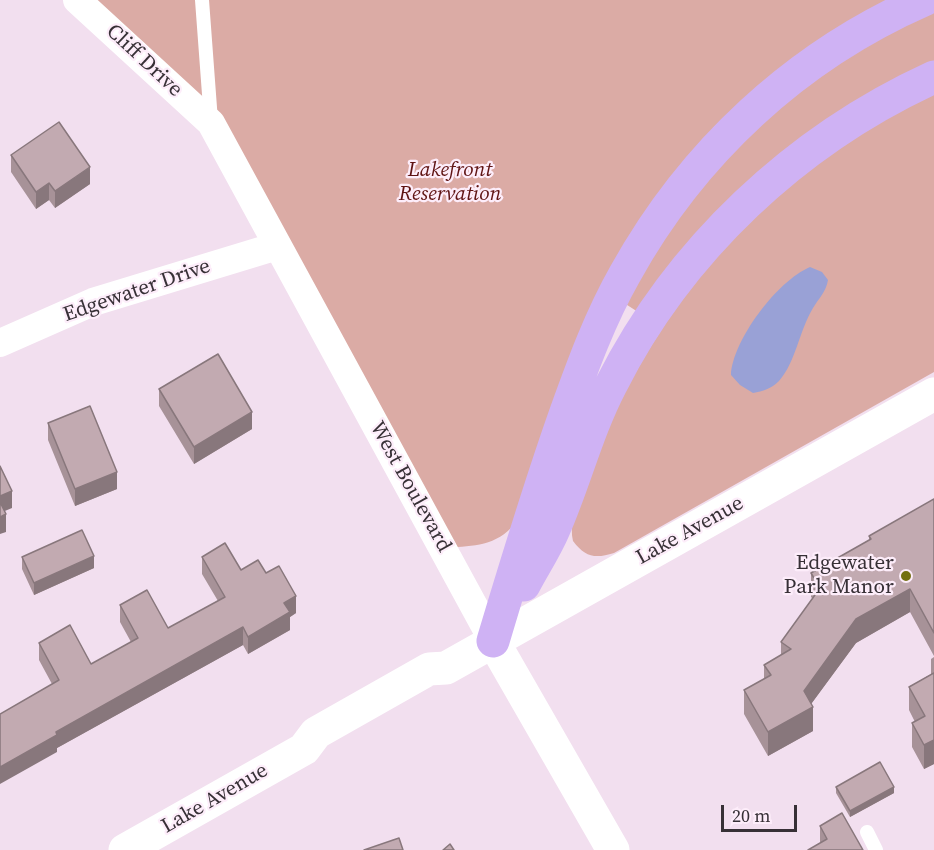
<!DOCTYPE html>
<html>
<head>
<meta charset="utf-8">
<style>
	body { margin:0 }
	#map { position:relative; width:934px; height:850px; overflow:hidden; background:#f2dfef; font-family:"Source Serif 4",serif }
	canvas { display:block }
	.scale { position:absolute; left:721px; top:805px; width:76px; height:27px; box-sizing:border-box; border:3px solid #373036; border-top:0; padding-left:8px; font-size:18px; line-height:21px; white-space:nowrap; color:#373036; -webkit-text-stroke:4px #fdedfa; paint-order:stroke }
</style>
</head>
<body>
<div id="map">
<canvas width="934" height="850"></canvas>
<div class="scale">20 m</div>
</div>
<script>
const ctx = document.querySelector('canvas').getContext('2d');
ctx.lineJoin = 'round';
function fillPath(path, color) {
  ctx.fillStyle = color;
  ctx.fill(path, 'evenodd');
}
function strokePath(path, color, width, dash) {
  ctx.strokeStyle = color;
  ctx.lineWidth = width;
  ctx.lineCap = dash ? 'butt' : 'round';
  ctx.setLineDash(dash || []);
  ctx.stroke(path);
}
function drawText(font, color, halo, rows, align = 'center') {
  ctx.font = font + ' "Source Serif 4",serif';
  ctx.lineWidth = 4.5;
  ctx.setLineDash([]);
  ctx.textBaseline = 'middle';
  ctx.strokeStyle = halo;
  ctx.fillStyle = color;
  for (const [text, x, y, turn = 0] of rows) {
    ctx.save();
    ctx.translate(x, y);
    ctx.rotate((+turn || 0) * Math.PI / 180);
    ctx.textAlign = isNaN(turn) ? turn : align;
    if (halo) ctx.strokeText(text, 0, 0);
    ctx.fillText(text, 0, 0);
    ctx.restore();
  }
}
fillPath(new Path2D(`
	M 77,0 L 889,0 L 797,55 L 751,92 L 714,127 L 511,528 C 493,547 468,546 444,548 L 211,123 Z
	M 934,12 L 934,63 L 638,312 L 624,303 C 701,165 790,78 934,12 Z
	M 934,93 L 934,372 L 614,553 C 595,559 585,557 573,541 C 567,513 588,479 597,454 C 647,328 734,217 846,141 C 874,123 905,109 934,93 Z`), '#dbaba5');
fillPath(new Path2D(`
	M 810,267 L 822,272 L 828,280 C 826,292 819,298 813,308 C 799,331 796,362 779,381 C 771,389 763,391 753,393 L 740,385 L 731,375 C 733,340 777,281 810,267 Z`), '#99a1d6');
strokePath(new Path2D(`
	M 202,0 L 211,121
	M 867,832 L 876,850`), '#fff', 14);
strokePath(new Path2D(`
	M 77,0 L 211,123 L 493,641
	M 0,343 L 93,302 L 277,246`), '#fff', 28);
strokePath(new Path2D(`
	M 493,641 L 613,850
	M 125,850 L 304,749 L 316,733 L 429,669 L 446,668 L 934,394`), '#fff', 33);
strokePath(new Path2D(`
	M 524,585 C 534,566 546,548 554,529 C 575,481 587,431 611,385 C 679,250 796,140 934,77
	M 493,641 C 516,564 539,488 566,412 C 583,365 600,318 625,274 C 692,153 796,56 924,0`), '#cfb2f4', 33);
fillPath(new Path2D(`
	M 11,155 L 90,184 L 55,208 L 49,200 L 36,209 L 11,172 Z
	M 159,389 L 252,429 L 194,464 L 159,406 Z
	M 48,423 L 117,489 L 75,506 L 48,440 Z
	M 934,499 L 934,656 L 910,612 L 856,643 L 811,704 L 813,731 L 768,756 L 744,714 L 744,690 L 764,679 L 764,665 L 781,655 L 781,642 L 813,599 L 811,597 L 811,573 L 869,540 L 869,536 Z
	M 22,557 L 94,568 L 34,595 L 22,569 Z
	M 202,557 L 241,570 L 266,573 L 296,613 L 290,617 L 290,630 L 248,654 L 243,645 L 57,748 L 57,752 L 52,684 L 39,660 L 39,643 L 91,664 L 131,642 L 120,622 L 120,605 L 168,628 L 218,601 L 202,574 Z
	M 934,657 L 934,764 L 924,769 L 912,747 L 912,723 L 915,722 L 909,710 L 909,687 L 931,674 L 931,659 Z
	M 836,787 L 894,793 L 850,817 L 836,793 Z
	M 820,826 L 863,850 L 820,843 Z`), '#a79298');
fillPath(new Path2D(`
	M 90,167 L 90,184 L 55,208 L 55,191 Z
	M 49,183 L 49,200 L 36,209 L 36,192 Z
	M 252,412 L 252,429 L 194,464 L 194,447 Z
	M 117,472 L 117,489 L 75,506 L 75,489 Z
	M 12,491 L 12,508 L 0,513 L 0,496 Z
	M 6,514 L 6,532 L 0,534 L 0,517 Z
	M 94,556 L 94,568 L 34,595 L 34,583 Z
	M 910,589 L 910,612 L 856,643 L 806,711 L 813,707 L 813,731 L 768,756 L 768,732 L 856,619 Z
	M 296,596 L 296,613 L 290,617 L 290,630 L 248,654 L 248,637 L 284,603 Z
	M 243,627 L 243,645 L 57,748 L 57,752 L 0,784 L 0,767 L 56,732 Z
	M 934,740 L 934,764 L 924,769 L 924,745 Z
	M 894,787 L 894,793 L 850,817 L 850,811 Z`), '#88777c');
const building = new Path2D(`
	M 59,122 L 90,167 L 55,191 L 49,183 L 36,192 L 11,155 Z
	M 218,354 L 252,412 L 194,447 L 159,389 Z
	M 90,406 L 117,472 L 75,489 L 48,423 Z
	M 0,466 L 12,491 L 0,496 Z
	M 934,499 L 934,633 L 910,589 L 856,619 L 804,691 L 813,707 L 768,732 L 744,690 L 771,675 L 764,665 L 791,649 L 781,642 L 820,588 L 811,573 L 871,539 L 869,536 Z
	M 0,502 L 6,514 L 0,517 Z
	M 82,530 L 94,556 L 34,583 L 22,557 Z
	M 225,543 L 241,570 L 258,560 L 266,573 L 279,566 L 296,596 L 284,603 L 290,612 L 248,637 L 243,627 L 56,732 L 57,735 L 0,767 L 0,714 L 59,680 L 39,643 L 70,625 L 91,664 L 138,638 L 120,605 L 147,590 L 168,628 L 225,597 L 202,557 Z
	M 934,673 L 934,740 L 924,745 L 912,723 L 925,716 L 909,687 Z
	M 880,762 L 894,787 L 850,811 L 836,787 Z
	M 842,813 L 863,850 L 808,850 L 827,839 L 820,826 Z
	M 399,838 L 403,850 L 364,850 Z
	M 450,844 L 454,850 L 443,850 Z`);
fillPath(building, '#c2aab1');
strokePath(building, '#88777c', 1.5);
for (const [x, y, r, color] of [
	[906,576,6,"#737011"]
]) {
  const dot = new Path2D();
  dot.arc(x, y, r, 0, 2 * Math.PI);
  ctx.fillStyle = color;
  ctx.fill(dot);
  strokePath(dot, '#fdedfa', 2);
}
drawText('21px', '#373036', '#fdedfa', [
	["Cliff Drive",144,61,43],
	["Edgewater Drive",137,291,-19],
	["West Boulevard",410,487,61],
	["Lake Avenue",690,531,-29],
	["Lake Avenue",215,799,-30]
]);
drawText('italic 21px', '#5f1313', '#fdedfa', [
	["Lakefront",450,171],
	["Reservation",450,195]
]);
drawText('21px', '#373036', '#fdedfa', [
	["Edgewater",894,564],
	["Park Manor",894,588]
], 'right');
</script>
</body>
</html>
